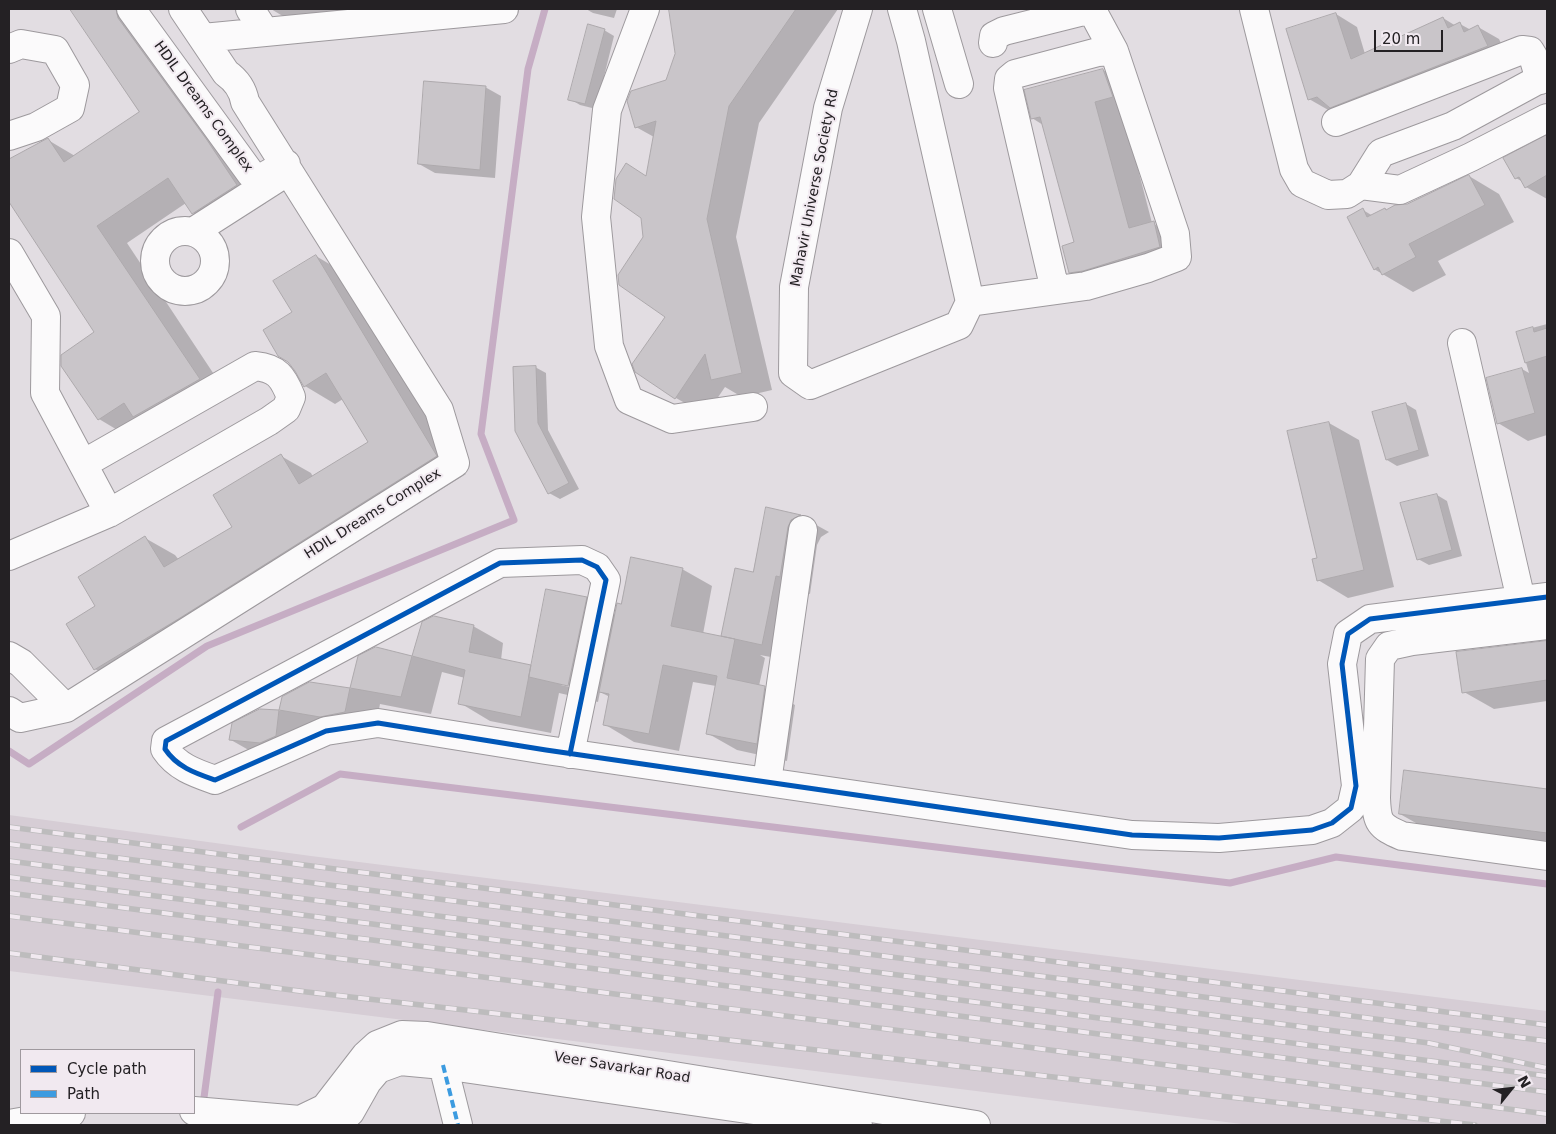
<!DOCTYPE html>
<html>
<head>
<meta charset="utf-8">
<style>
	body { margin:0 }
	#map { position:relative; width:1556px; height:1134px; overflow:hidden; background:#e2dde2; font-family:"DejaVu Sans",sans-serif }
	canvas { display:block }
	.frame { position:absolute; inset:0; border:10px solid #242124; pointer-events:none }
	.legend { position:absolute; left:20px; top:1049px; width:175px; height:65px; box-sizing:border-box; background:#f1e9f0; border:1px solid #9f999e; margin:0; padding:6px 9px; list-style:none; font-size:15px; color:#242124 }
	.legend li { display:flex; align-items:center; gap:10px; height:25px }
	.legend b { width:25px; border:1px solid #9f999e }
	.north { position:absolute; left:1486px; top:1064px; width:50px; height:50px; -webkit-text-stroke:4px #f1e9f0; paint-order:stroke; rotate:61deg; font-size:14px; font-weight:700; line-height:20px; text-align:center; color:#242124 }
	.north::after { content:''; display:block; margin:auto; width:18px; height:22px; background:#242124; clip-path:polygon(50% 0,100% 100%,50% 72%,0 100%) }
	.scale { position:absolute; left:1374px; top:30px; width:69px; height:22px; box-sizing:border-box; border:2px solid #242124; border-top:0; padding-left:6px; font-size:15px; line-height:18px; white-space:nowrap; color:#242124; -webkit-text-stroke:4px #f1e9f0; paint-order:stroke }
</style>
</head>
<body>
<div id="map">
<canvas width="1556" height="1134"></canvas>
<div class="frame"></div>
<ul class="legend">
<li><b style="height:6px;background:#0057b8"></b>Cycle path</li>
<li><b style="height:6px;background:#3c9be0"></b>Path</li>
</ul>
<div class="north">N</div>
<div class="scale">20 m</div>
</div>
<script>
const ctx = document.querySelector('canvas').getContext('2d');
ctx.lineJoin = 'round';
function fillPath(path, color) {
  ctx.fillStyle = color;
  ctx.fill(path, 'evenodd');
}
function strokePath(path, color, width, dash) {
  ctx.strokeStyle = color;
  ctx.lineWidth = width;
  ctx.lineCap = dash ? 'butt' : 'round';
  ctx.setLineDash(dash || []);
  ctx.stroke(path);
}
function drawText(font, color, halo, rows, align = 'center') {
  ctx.font = font + ' "DejaVu Sans",sans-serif';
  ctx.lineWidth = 4;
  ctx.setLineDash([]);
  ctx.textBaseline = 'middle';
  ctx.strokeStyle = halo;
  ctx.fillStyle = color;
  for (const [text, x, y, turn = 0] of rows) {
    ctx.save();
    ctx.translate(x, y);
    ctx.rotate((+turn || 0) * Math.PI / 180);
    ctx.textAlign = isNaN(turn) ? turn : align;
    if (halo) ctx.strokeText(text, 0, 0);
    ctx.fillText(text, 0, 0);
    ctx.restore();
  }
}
fillPath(new Path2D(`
	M 9,815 L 311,856 L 1547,1011 L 1547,1125 L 1250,1125 L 9,971 Z`), '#d6cdd5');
fillPath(new Path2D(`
	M 75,9 L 137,9 L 266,203 L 223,230 L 193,213 L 186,203 L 127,243 L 229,397 L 164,434 L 148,424 L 129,437 L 99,419 L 96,332 L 9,200 L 9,161 L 48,140 L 75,156 L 141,112 L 72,10 Z
	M 271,9 L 448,9 L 286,18 Z
	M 586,9 L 617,9 L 614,18 L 593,13 Z
	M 670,9 L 838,9 L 759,123 L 736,237 L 772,390 L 742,397 L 725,387 L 706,415 L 676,398 L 636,371 L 667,316 L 645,237 L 647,177 L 654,137 L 636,127 L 667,81 L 676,54 Z
	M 1336,14 L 1357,27 L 1365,54 L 1443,18 L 1456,26 L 1460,24 L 1471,30 L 1478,27 L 1499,39 L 1508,58 L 1330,111 L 1309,99 Z
	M 604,30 L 614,36 L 596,109 L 580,105 L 570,99 Z
	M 1103,70 L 1133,88 L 1125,119 L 1152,223 L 1184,240 L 1190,264 L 1114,287 L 1100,289 L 1070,272 L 1076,243 L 1043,125 L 1032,118 Z
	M 485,87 L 501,96 L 495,178 L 435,173 L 419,164 Z
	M 1547,137 L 1547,199 L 1526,187 L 1523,182 L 1516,178 L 1505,159 Z
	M 1469,176 L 1499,194 L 1514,222 L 1438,261 L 1446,275 L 1413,292 L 1374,269 L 1363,210 L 1373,216 L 1385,209 L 1388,211 L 1407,205 Z
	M 316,256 L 346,274 L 466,474 L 211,634 L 125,686 L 95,669 L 97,607 L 145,538 L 175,555 L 179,560 L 233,527 L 281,456 L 311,473 L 313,477 L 369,443 L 343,399 L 335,404 L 305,386 L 294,313 Z
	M 1547,324 L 1547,435 L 1528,441 L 1498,423 L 1522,369 L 1529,373 L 1517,332 Z
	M 535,367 L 546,373 L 548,430 L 579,489 L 560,499 L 549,493 L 516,431 Z
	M 1406,404 L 1416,410 L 1429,456 L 1397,466 L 1387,460 Z
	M 1329,423 L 1359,440 L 1394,587 L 1348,598 L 1318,580 Z
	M 1437,495 L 1447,501 L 1462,556 L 1429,565 L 1418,559 Z
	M 767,509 L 800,516 L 829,532 L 821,537 L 817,545 L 810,594 L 806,593 L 792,661 L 760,655 L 765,658 L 759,686 L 764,688 L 795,705 L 787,761 L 737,750 L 707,733 L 716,686 L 693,682 L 679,751 L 634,742 L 604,724 L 610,697 L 600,692 L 598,702 L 559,693 L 551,733 L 490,721 L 460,703 L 465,678 L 442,672 L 431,714 L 380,704 L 375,729 L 261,757 L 231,740 L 260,710 L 280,711 L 283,698 L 310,683 L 351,689 L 359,657 L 376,648 L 413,657 L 423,623 L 473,626 L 503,643 L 501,660 L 532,667 L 586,598 L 616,615 L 622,606 L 682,569 L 712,586 L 703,634 L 727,638 L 722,636 L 754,573 ZM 561,683 L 575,686 L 574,688 L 561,685 Z
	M 1547,642 L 1547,701 L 1494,709 L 1464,692 L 1457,653 Z
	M 1406,772 L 1547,790 L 1547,846 L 1430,831 L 1400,814 Z`), '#0003');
strokePath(new Path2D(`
	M 9,751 L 29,764 L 207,646 L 514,520 L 481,434 L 528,69 L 545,9
	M 241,827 L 340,774 L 1230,883 L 1336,857 L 1547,884
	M 203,1105 L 218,992`), '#c6adc4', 7);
const building = new Path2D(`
	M 70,9 L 116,9 L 118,18 L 207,140 L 237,185 L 192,214 L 168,178 L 97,226 L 200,379 L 133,417 L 124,403 L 98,420 L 61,366 L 61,355 L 94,332 L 9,202 L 9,159 L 48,138 L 64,162 L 139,112 Z
	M 669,9 L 796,9 L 729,106 L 707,219 L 742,373 L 711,380 L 705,354 L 675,399 L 635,372 L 632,364 L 665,317 L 619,285 L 618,275 L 643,237 L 641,218 L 614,199 L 616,179 L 626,163 L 646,176 L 656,121 L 635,128 L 627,101 L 631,91 L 666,80 L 675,54 Z
	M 1336,13 L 1351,59 L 1443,17 L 1448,28 L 1460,22 L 1464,32 L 1478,25 L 1488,46 L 1330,108 L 1317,97 L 1308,100 L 1286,29 Z
	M 588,24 L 605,29 L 585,104 L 568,100 Z
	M 1103,69 L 1113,97 L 1095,102 L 1129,228 L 1154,221 L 1160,247 L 1083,271 L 1069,273 L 1062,246 L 1074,242 L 1040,117 L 1031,119 L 1024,90 Z
	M 424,81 L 486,86 L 480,170 L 418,164 Z
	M 1547,135 L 1547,175 L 1525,188 L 1519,177 L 1515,179 L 1503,158 Z
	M 1469,175 L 1485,205 L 1409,244 L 1416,257 L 1382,275 L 1378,267 L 1374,270 L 1347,217 L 1363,208 L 1367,217 L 1385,208 L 1386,210 L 1395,205 L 1407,204 Z
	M 316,255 L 437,456 L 180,618 L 94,670 L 66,624 L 95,606 L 78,577 L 145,536 L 164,567 L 232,527 L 213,495 L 281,454 L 299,484 L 368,442 L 326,373 L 304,387 L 295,371 L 288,362 L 278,356 L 263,330 L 292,312 L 273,281 Z
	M 1533,327 L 1534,332 L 1547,328 L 1547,356 L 1525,363 L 1516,332 Z
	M 536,366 L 538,423 L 569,483 L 548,494 L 515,431 L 513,367 Z
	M 1522,368 L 1535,413 L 1497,424 L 1486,378 Z
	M 1406,403 L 1419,450 L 1386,460 L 1372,412 Z
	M 1329,422 L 1364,570 L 1317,581 L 1312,559 L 1317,558 L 1287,431 Z
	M 1437,494 L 1452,550 L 1417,560 L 1400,503 Z
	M 766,507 L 801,515 L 791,520 L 788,527 L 780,577 L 776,576 L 762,645 L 721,636 L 735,568 L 753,572 Z
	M 631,557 L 683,568 L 671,626 L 735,639 L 727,678 L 765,686 L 757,744 L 706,734 L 717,676 L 663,665 L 649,734 L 603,725 L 609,694 L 599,692 L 617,603 L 621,604 Z
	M 546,589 L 587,597 L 568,686 L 529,677 Z
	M 434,616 L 474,625 L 469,652 L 531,665 L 521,717 L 458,704 L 465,670 L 412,656 L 422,622 Z
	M 1547,641 L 1547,680 L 1462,693 L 1456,652 Z
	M 376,647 L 412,656 L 401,697 L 350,688 L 358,656 Z
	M 310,682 L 350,688 L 345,712 L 320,717 L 279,710 L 282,697 Z
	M 260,709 L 279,710 L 276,736 L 260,743 L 229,740 L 232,723 Z
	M 1404,770 L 1547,789 L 1547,833 L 1399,814 Z`);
fillPath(building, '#c9c5c9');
strokePath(building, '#ada9ac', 1);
const minor = new Path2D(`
	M 131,9 L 251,174 L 255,177 L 263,177 L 286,164
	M 250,9 L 265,32
	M 645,9 L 607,110 L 596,217 L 609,346 L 629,400 L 672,419 L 753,407
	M 858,9 L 828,108 L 794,287 L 793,373 L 810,385 L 959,325 L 970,302 L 911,41 L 902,9
	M 937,9 L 959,84
	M 1254,9 L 1294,169 L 1302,183 L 1328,195 L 1347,194 L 1361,185 L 1381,153 L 1453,126 L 1547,75
	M 203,38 L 504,9
	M 993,43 L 994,36 L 1004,31 L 1084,11 L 1094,14 L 1114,51
	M 9,49 L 21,44 L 55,50 L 75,85 L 70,108 L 36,127 L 9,136
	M 1336,122 L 1522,50 L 1530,51 L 1533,56 L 1540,80
	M 1361,185 L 1400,190 L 1471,157 L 1547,118
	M155 261a30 30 0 1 1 60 0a30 30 0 1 1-60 0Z
	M 193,232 L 282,175
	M 9,253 L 46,316 L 45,393 L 109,513
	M 970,302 L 1086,286 L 1148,268 L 1177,257 L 1175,234 L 1114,51 L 1098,52 L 1015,74 L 1009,79 L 1008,88 L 1055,290
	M 1462,343 L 1521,600
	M 9,556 L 109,513 L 269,421 L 286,409 L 291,397 C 283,377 277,368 255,366 L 83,464
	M 1547,625 L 1412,641 L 1389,646 L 1380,659 L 1376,798 C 1377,823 1379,826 1402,836 L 1547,856
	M 9,656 L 21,663 L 66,708
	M 9,711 L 20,718 L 66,708 L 455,463 L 439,410 L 245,102 C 243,90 236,80 226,73 L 183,9
	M 570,754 L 606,580 L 597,567 L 582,560 L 500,563 L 166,741 L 165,749 C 177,767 195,773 215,780 L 326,731 L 378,723 L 546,750 L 1132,835 L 1219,838 L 1312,830 L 1332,823 L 1351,808 L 1356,786 L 1342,664 L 1348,634 L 1370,619 L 1547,597
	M 767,782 L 803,530
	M 443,1065 L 458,1125
	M 194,1111 L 300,1120 L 325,1108 L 366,1055 L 377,1045 L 402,1035 L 427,1036 L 976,1125
	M 9,1124 L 71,1113
	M 336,1125 L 350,1112 L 367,1082 L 378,1069 L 400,1061 L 443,1065 L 858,1125`);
strokePath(minor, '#9d999d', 30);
strokePath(minor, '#fbfafb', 28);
const rail = new Path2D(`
	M 9,827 L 1547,1025
	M 9,844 L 1547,1041
	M 9,861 L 1429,1043 L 1547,1068
	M 9,877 L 1547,1076
	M 9,893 L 1547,1092
	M 9,916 L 1547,1114
	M 9,953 L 307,992 L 1475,1125`);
strokePath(rail, '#bdbcbd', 5.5);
strokePath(rail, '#f1e9f0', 4, [11]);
strokePath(new Path2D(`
	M 443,1065 L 458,1125`), '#3c9be0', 4, [8, 4]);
strokePath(new Path2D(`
	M 570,754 L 606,580 L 597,567 L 582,560 L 500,563 L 166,741 L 165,749 C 177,767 195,773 215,780 L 326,731 L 378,723 L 546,750 L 1132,835 L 1219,838 L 1312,830 L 1332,823 L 1351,808 L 1356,786 L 1342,664 L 1348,634 L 1370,619 L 1547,597`), '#0057b8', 5);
drawText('14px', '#242124', '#f1e9f0', [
	["HDIL Dreams Complex",203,107,54],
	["Mahavir Universe Society Rd",815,188,-79],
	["HDIL Dreams Complex",373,514,-32],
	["Veer Savarkar Road",622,1068,9]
]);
</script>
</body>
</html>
